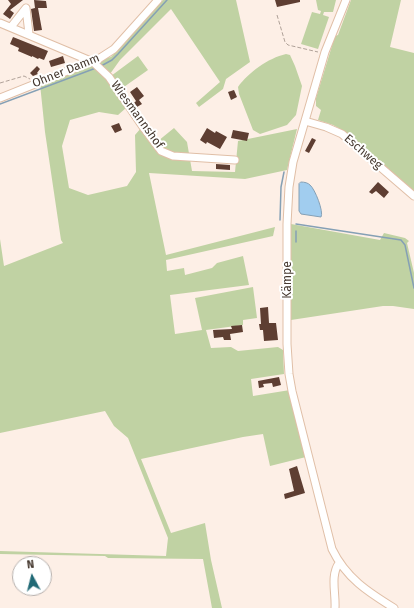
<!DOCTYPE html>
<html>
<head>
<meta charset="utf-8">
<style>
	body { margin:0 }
	#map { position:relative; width:414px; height:608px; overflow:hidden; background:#fdefe6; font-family:"Fira Sans",sans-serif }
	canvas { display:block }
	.north { position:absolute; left:12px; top:556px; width:40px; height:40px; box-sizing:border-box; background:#fff; border:1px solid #b5afac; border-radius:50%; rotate:353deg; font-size:11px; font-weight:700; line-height:16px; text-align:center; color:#45382f }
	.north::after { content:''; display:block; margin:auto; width:14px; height:18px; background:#206975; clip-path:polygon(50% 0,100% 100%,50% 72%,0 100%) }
</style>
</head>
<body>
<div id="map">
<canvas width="414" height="608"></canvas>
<div class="north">N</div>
</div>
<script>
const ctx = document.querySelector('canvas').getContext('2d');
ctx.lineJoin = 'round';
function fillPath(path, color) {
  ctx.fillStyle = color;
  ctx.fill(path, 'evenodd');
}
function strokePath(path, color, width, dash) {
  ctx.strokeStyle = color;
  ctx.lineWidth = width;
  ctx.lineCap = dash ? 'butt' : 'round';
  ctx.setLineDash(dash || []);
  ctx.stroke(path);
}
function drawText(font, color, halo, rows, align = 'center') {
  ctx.font = font + ' "Fira Sans",sans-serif';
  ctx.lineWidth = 4;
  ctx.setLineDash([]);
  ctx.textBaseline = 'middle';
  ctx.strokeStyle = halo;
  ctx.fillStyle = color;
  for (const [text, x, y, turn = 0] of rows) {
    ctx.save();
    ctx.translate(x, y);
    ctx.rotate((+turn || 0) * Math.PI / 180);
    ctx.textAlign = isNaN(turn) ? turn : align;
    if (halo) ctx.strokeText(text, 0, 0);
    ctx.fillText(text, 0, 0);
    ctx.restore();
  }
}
fillPath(new Path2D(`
	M 163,0 L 236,0 L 250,62 L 226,79 L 223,89 L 199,107 L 196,103 L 220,82 L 171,9 L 120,60 L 110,74 L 126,108 L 118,115 L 99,112 L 70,120 L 62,146 L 69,188 L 88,195 L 127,186 L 136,172 L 135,135 L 141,128 L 158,141 L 174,128 L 187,142 L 192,171 L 235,172 L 238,141 L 297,129 L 287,170 L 245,179 L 149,173 L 166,255 L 275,227 L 273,236 L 166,260 L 167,271 L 184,268 L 185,275 L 212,268 L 217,263 L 243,256 L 249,285 L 170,295 L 175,334 L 202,330 L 195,298 L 253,287 L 257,318 L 243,320 L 243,325 L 206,330 L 211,348 L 231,347 L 238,351 L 278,347 L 283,350 L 284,374 L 251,379 L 253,396 L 290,390 L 306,457 L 270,466 L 263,434 L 243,437 L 141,459 L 171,533 L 205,523 L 211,560 L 222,608 L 212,608 L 203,559 L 108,558 L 105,556 L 0,554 L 0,551 L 166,556 L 168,538 L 128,438 L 114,426 L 105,411 L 0,433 L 0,239 L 4,266 L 63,243 L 61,240 L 45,132 L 40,84 L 101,59 L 111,57 Z
	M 316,0 L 336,0 L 333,12 L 324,12 L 323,15 L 329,17 L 318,49 L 301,44 L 312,12 L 320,14 L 321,11 L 318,10 Z
	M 351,0 L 401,0 L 390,47 L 414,53 L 414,192 L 344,131 L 333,125 L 318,120 L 321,110 L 316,106 L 316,98 L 335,36 L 338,35 Z
	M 286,54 L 290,55 L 295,66 L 302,86 L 296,115 L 287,125 L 260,134 L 253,130 L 239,94 L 238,87 C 248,73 268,58 286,54 Z
	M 138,56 L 148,70 L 121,89 L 111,76 Z
	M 291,224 L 380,240 L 384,233 L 405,238 L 409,241 L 407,243 L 414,273 L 414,309 L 393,306 L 383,306 L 291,320 Z`), '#c0d2a3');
const water = new Path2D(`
	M 301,182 C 305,182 308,183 310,185 C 315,189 324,212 321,217 L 301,214 L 299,211 L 299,184 Z`);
fillPath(water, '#a1cdef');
strokePath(water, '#85a0b5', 1);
strokePath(new Path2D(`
	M 101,66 L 112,60 L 118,54 L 167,0
	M 0,104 L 96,68
	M 280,220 L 281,187 L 284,172
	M 296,224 L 401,240 L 405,245 L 414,288
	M 296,231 L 296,242`), '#85a0b5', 1.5);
fillPath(new Path2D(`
	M 8,0 L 23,0 L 10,10 L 14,13 L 10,19 L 3,14 L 11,4 Z
	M 34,0 L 46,1 L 47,8 L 38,8 L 42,30 L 34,31 L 31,9 L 35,8 Z
	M 275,0 L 300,0 L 300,2 L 277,7 Z
	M 13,37 L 48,51 L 44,60 L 39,58 L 38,59 L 32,56 L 32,57 L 18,51 L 19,48 L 10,44 Z
	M 63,56 L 65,63 L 51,67 L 49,61 Z
	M 37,66 L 40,69 L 37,73 L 38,74 L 33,76 L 30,73 Z
	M 137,87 L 144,96 L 139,100 L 142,104 L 137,107 L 134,103 L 136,101 L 130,92 Z
	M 234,90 L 237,97 L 231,100 L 228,92 Z
	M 119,123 L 122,130 L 115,133 L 111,126 Z
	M 207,128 L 215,133 L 216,131 L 227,137 L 220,149 L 207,142 L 206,144 L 200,140 Z
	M 233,130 L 249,133 L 247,141 L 231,138 Z
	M 312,138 L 316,140 L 309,153 L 305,151 Z
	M 216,164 L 230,165 L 230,170 L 216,169 Z
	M 378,182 L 389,192 L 384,198 L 376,191 L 372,194 L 369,192 Z
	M 268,307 L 269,323 L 276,323 L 278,340 L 264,341 L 263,330 L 260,330 L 259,324 L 261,324 L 260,308 Z
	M 242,325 L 243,332 L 230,334 L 231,340 L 224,340 L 223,337 L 214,338 L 213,330 L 232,329 L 231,326 Z
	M 279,377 L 281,385 L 273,387 L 272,383 L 263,384 L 264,387 L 259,388 L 258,381 Z
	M 297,466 L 305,493 L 285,499 L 284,494 L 294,491 L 289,469 Z`), '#5e3e32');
const minor = new Path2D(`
	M 346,0 L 325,52 L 293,162 L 289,187 L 287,224 L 287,344 L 289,374 L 292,391 L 332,549 C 346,578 368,592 394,608
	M 0,23 L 93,62 L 109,77 L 143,127 L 161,151 L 173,156 L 235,160
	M 11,27 L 26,8 L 29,34
	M 0,98 L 100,58 L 114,49 L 158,0
	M 305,121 L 326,127 L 342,134 L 414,196
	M 335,608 C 336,593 330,576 339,563`);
strokePath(minor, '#e0bfa7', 9);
strokePath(new Path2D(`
	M 277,15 L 285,42 L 288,45 L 318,52
	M 0,83 L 24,76 L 30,79`), '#afa198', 1, [4, 2]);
strokePath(minor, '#fff', 7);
drawText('12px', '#45382f', '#fff', [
	["Ohner Damm",66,71,-22],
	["Wiesmannshof",137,115,54],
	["Eschweg",363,152,41],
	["Kämpe",288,280,-90]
]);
</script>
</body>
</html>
